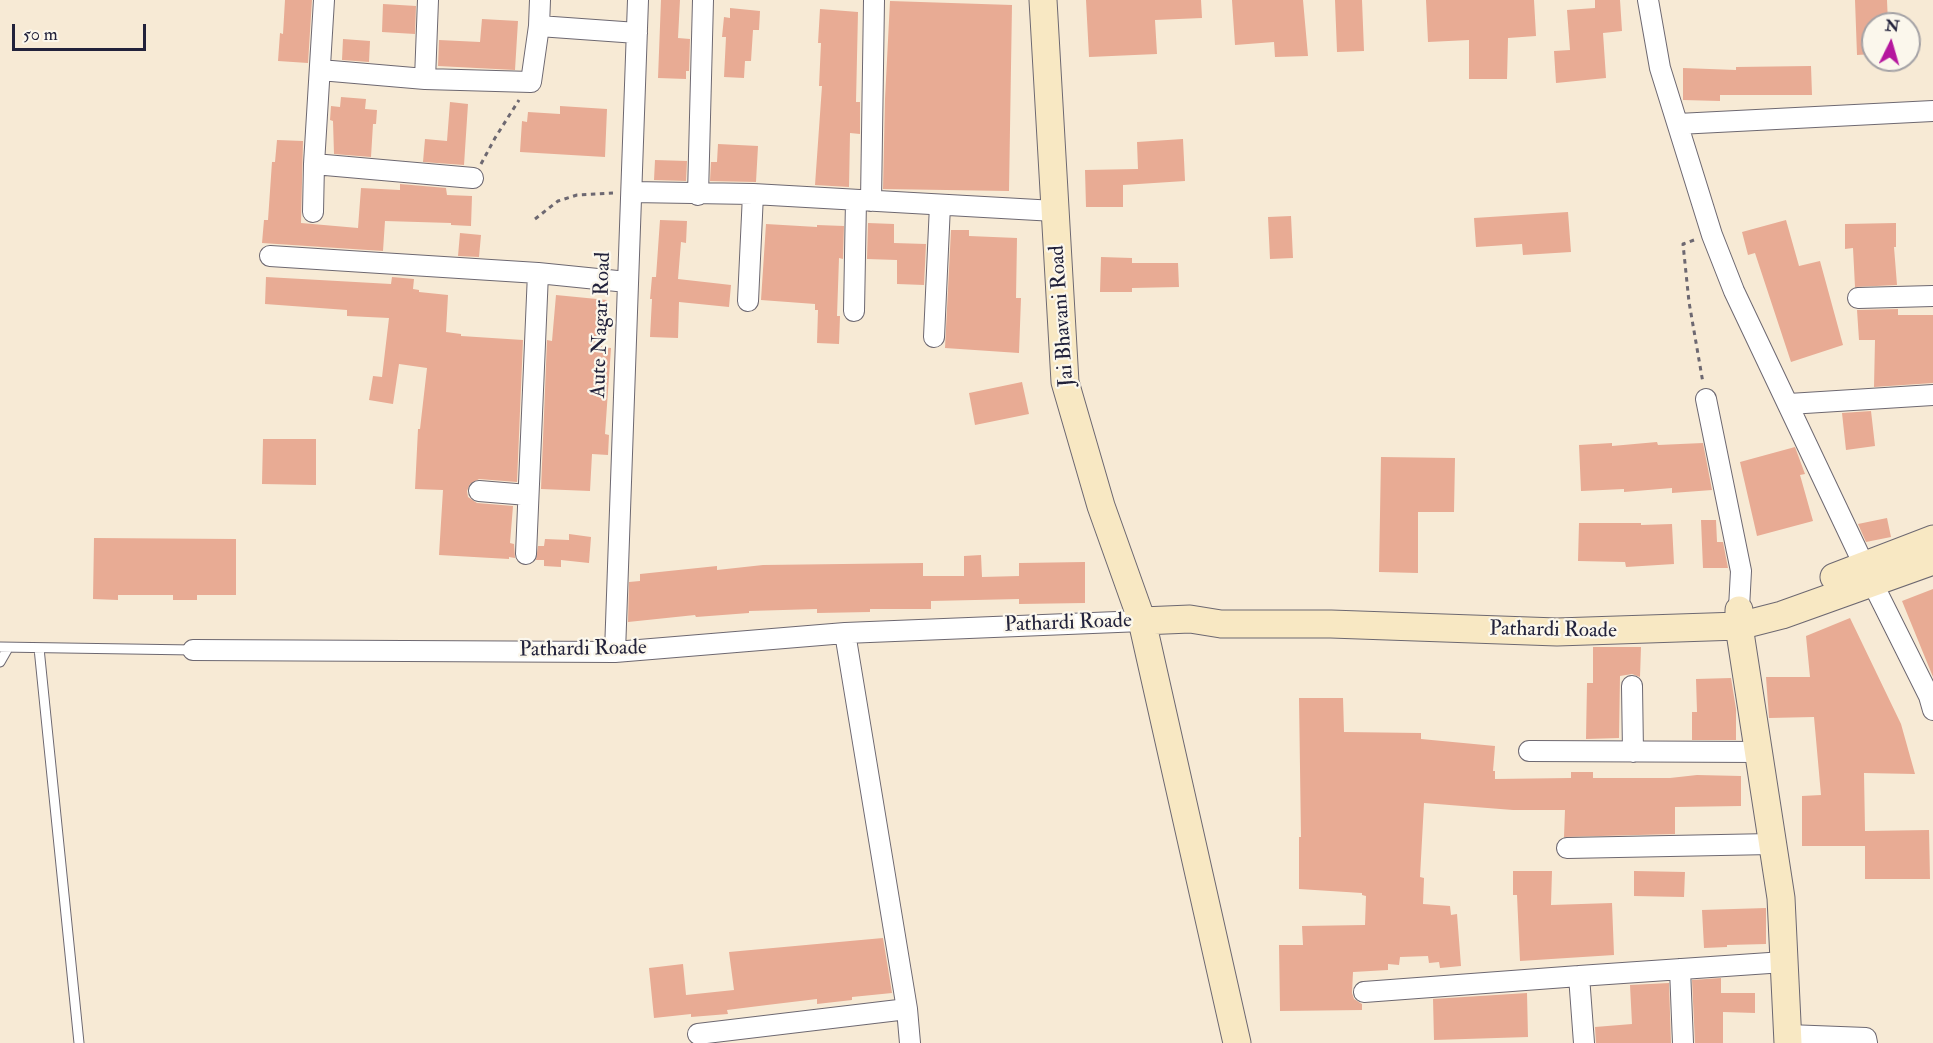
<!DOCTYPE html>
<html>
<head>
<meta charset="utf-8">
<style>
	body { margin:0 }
	#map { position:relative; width:1933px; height:1043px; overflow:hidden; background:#f7ead5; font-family:"IM FELL Double Pica",serif }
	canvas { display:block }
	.north { position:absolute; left:1861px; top:12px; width:60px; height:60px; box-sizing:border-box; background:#fbf7ec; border:2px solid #a4a2a5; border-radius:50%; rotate:5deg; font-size:16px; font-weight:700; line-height:24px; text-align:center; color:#22223b }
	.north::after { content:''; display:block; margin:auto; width:21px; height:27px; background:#b5179e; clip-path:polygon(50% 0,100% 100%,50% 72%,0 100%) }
	.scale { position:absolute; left:12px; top:24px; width:134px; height:27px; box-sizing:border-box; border:3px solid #22223b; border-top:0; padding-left:8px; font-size:18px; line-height:21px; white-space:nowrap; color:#22223b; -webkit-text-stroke:4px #fbf7ec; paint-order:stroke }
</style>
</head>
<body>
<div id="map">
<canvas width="1933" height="1043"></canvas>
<div class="north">N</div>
<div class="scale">50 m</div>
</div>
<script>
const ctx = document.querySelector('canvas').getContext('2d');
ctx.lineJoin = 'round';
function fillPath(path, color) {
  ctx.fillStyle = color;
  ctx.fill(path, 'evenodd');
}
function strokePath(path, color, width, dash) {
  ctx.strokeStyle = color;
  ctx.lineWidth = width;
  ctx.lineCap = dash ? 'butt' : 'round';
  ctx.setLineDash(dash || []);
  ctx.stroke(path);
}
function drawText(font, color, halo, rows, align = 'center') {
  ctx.font = font + ' "IM FELL Double Pica",serif';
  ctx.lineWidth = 4.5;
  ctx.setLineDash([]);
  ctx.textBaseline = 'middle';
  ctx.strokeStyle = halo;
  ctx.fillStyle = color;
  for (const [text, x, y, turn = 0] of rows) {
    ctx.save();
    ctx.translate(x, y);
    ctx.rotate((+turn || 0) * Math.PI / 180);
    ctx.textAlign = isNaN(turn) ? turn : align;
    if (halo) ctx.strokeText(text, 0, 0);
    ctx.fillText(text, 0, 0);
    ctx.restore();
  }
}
fillPath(new Path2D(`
	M 285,0 L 312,0 L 308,63 L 278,61 L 280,33 L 283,34 Z
	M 661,0 L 680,0 L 678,38 L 690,39 L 689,71 L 686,71 L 686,79 L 658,78 Z
	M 1086,0 L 1201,0 L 1202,18 L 1155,20 L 1157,54 L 1089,57 Z
	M 1232,0 L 1303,0 L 1308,56 L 1275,57 L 1274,42 L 1235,45 Z
	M 1335,0 L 1362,0 L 1364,51 L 1337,52 Z
	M 1426,0 L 1534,0 L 1536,36 L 1508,38 L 1507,79 L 1469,79 L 1469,40 L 1428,42 Z
	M 1595,0 L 1620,0 L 1622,31 L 1603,33 L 1606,78 L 1556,83 L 1554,51 L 1570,50 L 1567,10 L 1595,8 Z
	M 1855,0 L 1887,0 L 1888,24 L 1873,24 L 1873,54 L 1857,55 Z
	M 890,1 L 1012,5 L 1009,191 L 883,189 L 885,99 Z
	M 383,4 L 416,6 L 415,34 L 382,32 Z
	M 730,8 L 760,11 L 759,30 L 753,30 L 751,61 L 745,61 L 744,78 L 724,77 L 726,37 L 722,37 L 724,17 L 730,18 Z
	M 820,9 L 858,12 L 856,102 L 860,102 L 860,134 L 850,133 L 849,187 L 815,185 L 822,86 L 819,86 L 821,43 L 818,43 Z
	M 482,19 L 518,21 L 515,70 L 438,66 L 439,40 L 480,42 Z
	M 343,39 L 370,41 L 369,62 L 342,60 Z
	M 1811,66 L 1812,95 L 1720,95 L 1720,101 L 1683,100 L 1683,68 L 1736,70 L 1736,67 Z
	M 341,97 L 366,99 L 365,109 L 377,110 L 376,124 L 373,124 L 371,157 L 334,154 L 333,121 L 330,120 L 331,106 L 340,107 Z
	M 450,102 L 468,104 L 464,165 L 423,162 L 425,139 L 447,141 Z
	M 560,106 L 607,109 L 605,157 L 520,152 L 522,121 L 527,122 L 528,112 L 560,114 Z
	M 1183,139 L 1185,181 L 1123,185 L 1123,207 L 1086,207 L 1085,170 L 1138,169 L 1137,142 Z
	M 277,140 L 303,141 L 301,223 L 358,228 L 361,188 L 400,190 L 400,184 L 446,188 L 447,195 L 472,196 L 471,226 L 451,225 L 451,223 L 385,221 L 383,251 L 262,243 L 264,220 L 268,220 L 272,162 L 275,162 Z
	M 718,144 L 758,146 L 756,182 L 710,181 L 711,162 L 717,162 Z
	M 655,160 L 687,161 L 686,181 L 654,180 Z
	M 1568,212 L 1571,252 L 1523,255 L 1522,244 L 1476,247 L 1474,218 Z
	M 1291,216 L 1293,258 L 1270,259 L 1268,217 Z
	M 660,220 L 687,221 L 686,243 L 681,242 L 678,279 L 731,285 L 729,307 L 679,302 L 678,338 L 650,337 L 652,299 L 650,299 L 652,277 L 656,277 Z
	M 1786,220 L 1799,266 L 1820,261 L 1843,345 L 1791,362 L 1755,253 L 1748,255 L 1742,232 Z
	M 868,223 L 894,224 L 894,243 L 926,244 L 924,285 L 897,284 L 897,260 L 867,259 Z
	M 1896,223 L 1896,247 L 1894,247 L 1897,285 L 1855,287 L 1853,248 L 1845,249 L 1845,224 Z
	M 766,224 L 817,227 L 817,225 L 844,226 L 843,259 L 839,258 L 837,316 L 840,316 L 839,344 L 817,343 L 818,310 L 815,310 L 815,304 L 761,300 Z
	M 951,230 L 969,230 L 969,236 L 1017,238 L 1016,298 L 1021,298 L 1019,353 L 945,348 Z
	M 460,233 L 481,235 L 479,257 L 458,256 Z
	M 1101,257 L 1132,258 L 1132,263 L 1178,263 L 1179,287 L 1132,288 L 1132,292 L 1100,292 Z
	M 266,277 L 391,284 L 392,277 L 414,279 L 413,289 L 419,290 L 419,292 L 448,295 L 446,332 L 461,334 L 461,336 L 523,340 L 517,482 L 479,479 L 470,484 L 467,491 L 468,497 L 477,503 L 513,506 L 510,543 L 514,544 L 515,558 L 509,557 L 509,559 L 439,555 L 443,490 L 415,489 L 418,429 L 420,429 L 427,368 L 399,364 L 393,404 L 369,400 L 373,376 L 382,377 L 389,318 L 347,316 L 347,310 L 265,304 Z
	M 556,295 L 607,300 L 602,347 L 611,348 L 605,434 L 609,435 L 608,455 L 592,454 L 590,491 L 541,489 L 547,340 L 552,341 Z
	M 1898,309 L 1898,315 L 1933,315 L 1933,383 L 1874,387 L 1875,340 L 1859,340 L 1857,310 Z
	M 1022,382 L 1029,414 L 975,425 L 969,393 Z
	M 1871,411 L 1875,446 L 1846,450 L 1842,413 Z
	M 263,439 L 316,439 L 316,485 L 262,484 Z
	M 1657,442 L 1658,445 L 1703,443 L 1712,490 L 1672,493 L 1672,488 L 1624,492 L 1624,489 L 1581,491 L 1579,445 L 1612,443 L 1612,446 Z
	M 1795,447 L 1805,474 L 1800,475 L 1813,521 L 1757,536 L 1740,462 Z
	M 1381,457 L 1455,458 L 1454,512 L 1418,512 L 1418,573 L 1379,572 Z
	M 1887,518 L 1891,537 L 1866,542 L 1858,524 Z
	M 1701,520 L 1716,520 L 1717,542 L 1723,542 L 1728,568 L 1703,568 Z
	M 1579,523 L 1641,523 L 1641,525 L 1672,524 L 1674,564 L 1626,567 L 1625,562 L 1578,561 Z
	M 569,534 L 591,537 L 589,563 L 561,560 L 561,567 L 544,566 L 544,560 L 536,560 L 538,546 L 544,546 L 545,539 L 569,540 Z
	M 94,538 L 236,539 L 236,595 L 197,595 L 197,600 L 173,600 L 173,595 L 118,595 L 118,600 L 93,599 Z
	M 981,555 L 982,577 L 1019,576 L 1019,563 L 1085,562 L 1085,603 L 1019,604 L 1019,599 L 931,601 L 931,609 L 870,609 L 870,612 L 817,613 L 817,609 L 749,611 L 749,613 L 696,617 L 695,615 L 628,622 L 629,582 L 640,581 L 640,574 L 717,566 L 717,570 L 763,565 L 923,563 L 923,576 L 964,576 L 964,556 Z
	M 1933,589 L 1933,677 L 1902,601 Z
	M 1850,618 L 1901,724 L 1915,774 L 1864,773 L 1865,831 L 1929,830 L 1930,879 L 1865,879 L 1865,846 L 1802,846 L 1802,796 L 1821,795 L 1814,717 L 1769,718 L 1766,677 L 1810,677 L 1806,636 Z
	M 1593,647 L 1641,647 L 1640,677 L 1632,674 L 1620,676 L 1619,738 L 1586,739 L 1587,683 L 1593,683 Z
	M 1731,678 L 1736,709 L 1736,740 L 1692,740 L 1692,712 L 1697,712 L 1696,679 Z
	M 1299,698 L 1343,698 L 1344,732 L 1421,733 L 1421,739 L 1495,746 L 1493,771 L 1495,771 L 1495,779 L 1571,778 L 1571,772 L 1593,772 L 1593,778 L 1670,778 L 1697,775 L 1741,776 L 1741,806 L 1675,807 L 1675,834 L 1564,837 L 1565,810 L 1513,810 L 1424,803 L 1420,877 L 1424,878 L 1423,904 L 1450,906 L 1451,915 L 1457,914 L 1461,966 L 1440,968 L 1439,962 L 1429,963 L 1428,956 L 1400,957 L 1399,965 L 1388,964 L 1388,970 L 1353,972 L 1352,993 L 1354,999 L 1362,1004 L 1362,1010 L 1280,1011 L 1279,945 L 1303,945 L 1302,926 L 1365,925 L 1366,896 L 1362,895 L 1362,893 L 1299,889 L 1299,837 L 1301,837 Z
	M 1513,871 L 1552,871 L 1551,905 L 1612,903 L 1614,955 L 1520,961 L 1517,895 L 1513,895 Z
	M 1634,871 L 1685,872 L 1684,897 L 1634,896 Z
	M 1766,908 L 1766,944 L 1727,945 L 1727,947 L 1704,948 L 1702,910 Z
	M 883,938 L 892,993 L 852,997 L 852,1000 L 817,1004 L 817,999 L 767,1005 L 727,1010 L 728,1014 L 691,1017 L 691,1014 L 654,1018 L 649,968 L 683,964 L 686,995 L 734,990 L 729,952 Z
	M 1721,978 L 1721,993 L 1755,993 L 1755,1013 L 1723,1012 L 1723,1043 L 1695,1043 L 1692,980 Z
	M 1669,983 L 1671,1043 L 1596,1043 L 1595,1027 L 1632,1024 L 1630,985 Z
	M 1527,993 L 1528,1037 L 1434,1040 L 1433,999 Z`), '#e8ab94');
const lane = new Path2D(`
	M 0,647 L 193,650
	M 39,648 L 79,1043
	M 0,662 L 8,648`);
const street = new Path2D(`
	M 1648,0 L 1660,68 L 1712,235 L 1734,291 L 1872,582 L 1929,696 L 1933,710
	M 539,26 L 637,33
	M 320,70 L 425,79 L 531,82 L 539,26 L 540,0
	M 425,79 L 428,0
	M 1678,124 L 1933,111
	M 314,164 L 473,178
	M 632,192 L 753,194 L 1055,211
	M 698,195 L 703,0
	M 871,201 L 874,0
	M 313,212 L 314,164 L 324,0
	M 270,256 L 538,273 L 627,282
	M 1858,298 L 1933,296
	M 748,301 L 753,194
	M 854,311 L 856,200
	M 934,337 L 940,205
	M 1706,399 L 1741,571 L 1739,608
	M 1789,404 L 1933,395
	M 479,491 L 528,495
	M 526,554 L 538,273
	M 845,633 L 907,1009 L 910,1043
	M 193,650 L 615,652 L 845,633 L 1142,621
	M 615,652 L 638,0
	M 1632,686 L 1633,752
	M 1529,751 L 1759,752
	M 1567,848 L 1772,844
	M 1680,969 L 1683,1043
	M 1364,992 L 1579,976
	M 698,1034 L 907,1009
	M 1788,1035 L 1866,1038 L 1867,1043
	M 1584,1043 L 1579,976 L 1784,962`);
const secondary = new Path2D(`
	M 1043,0 L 1065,382 L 1101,506 L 1142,621 L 1237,1043
	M 1834,577 L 1933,539
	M 1739,610 L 1739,626 L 1781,898 L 1788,1043
	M 1142,621 L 1190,619 L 1221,624 L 1331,624 L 1557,632 L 1739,626 L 1782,615 L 1933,561`);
strokePath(lane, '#6d6871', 11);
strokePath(street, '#6d6871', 22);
strokePath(secondary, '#6d6871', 29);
strokePath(new Path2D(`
	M 481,164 L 495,138 L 519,100
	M 535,219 L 558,201 L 577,195 L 613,193
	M 1694,240 L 1683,244 L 1689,302 L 1703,383`), '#6d6871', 3, [4.5, 4.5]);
strokePath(lane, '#fff', 9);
strokePath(street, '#fff', 20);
strokePath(secondary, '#f8e8c3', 27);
drawText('21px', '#22223b', '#fbf7ec', [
	["Jai Bhavani Road",1063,316,-94],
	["Aute Nagar Road",602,325,-88],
	["Pathardi Roade",1068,624,-2],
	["Pathardi Roade",1553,631,1],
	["Pathardi Roade",583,650,-1]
]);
</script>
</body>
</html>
